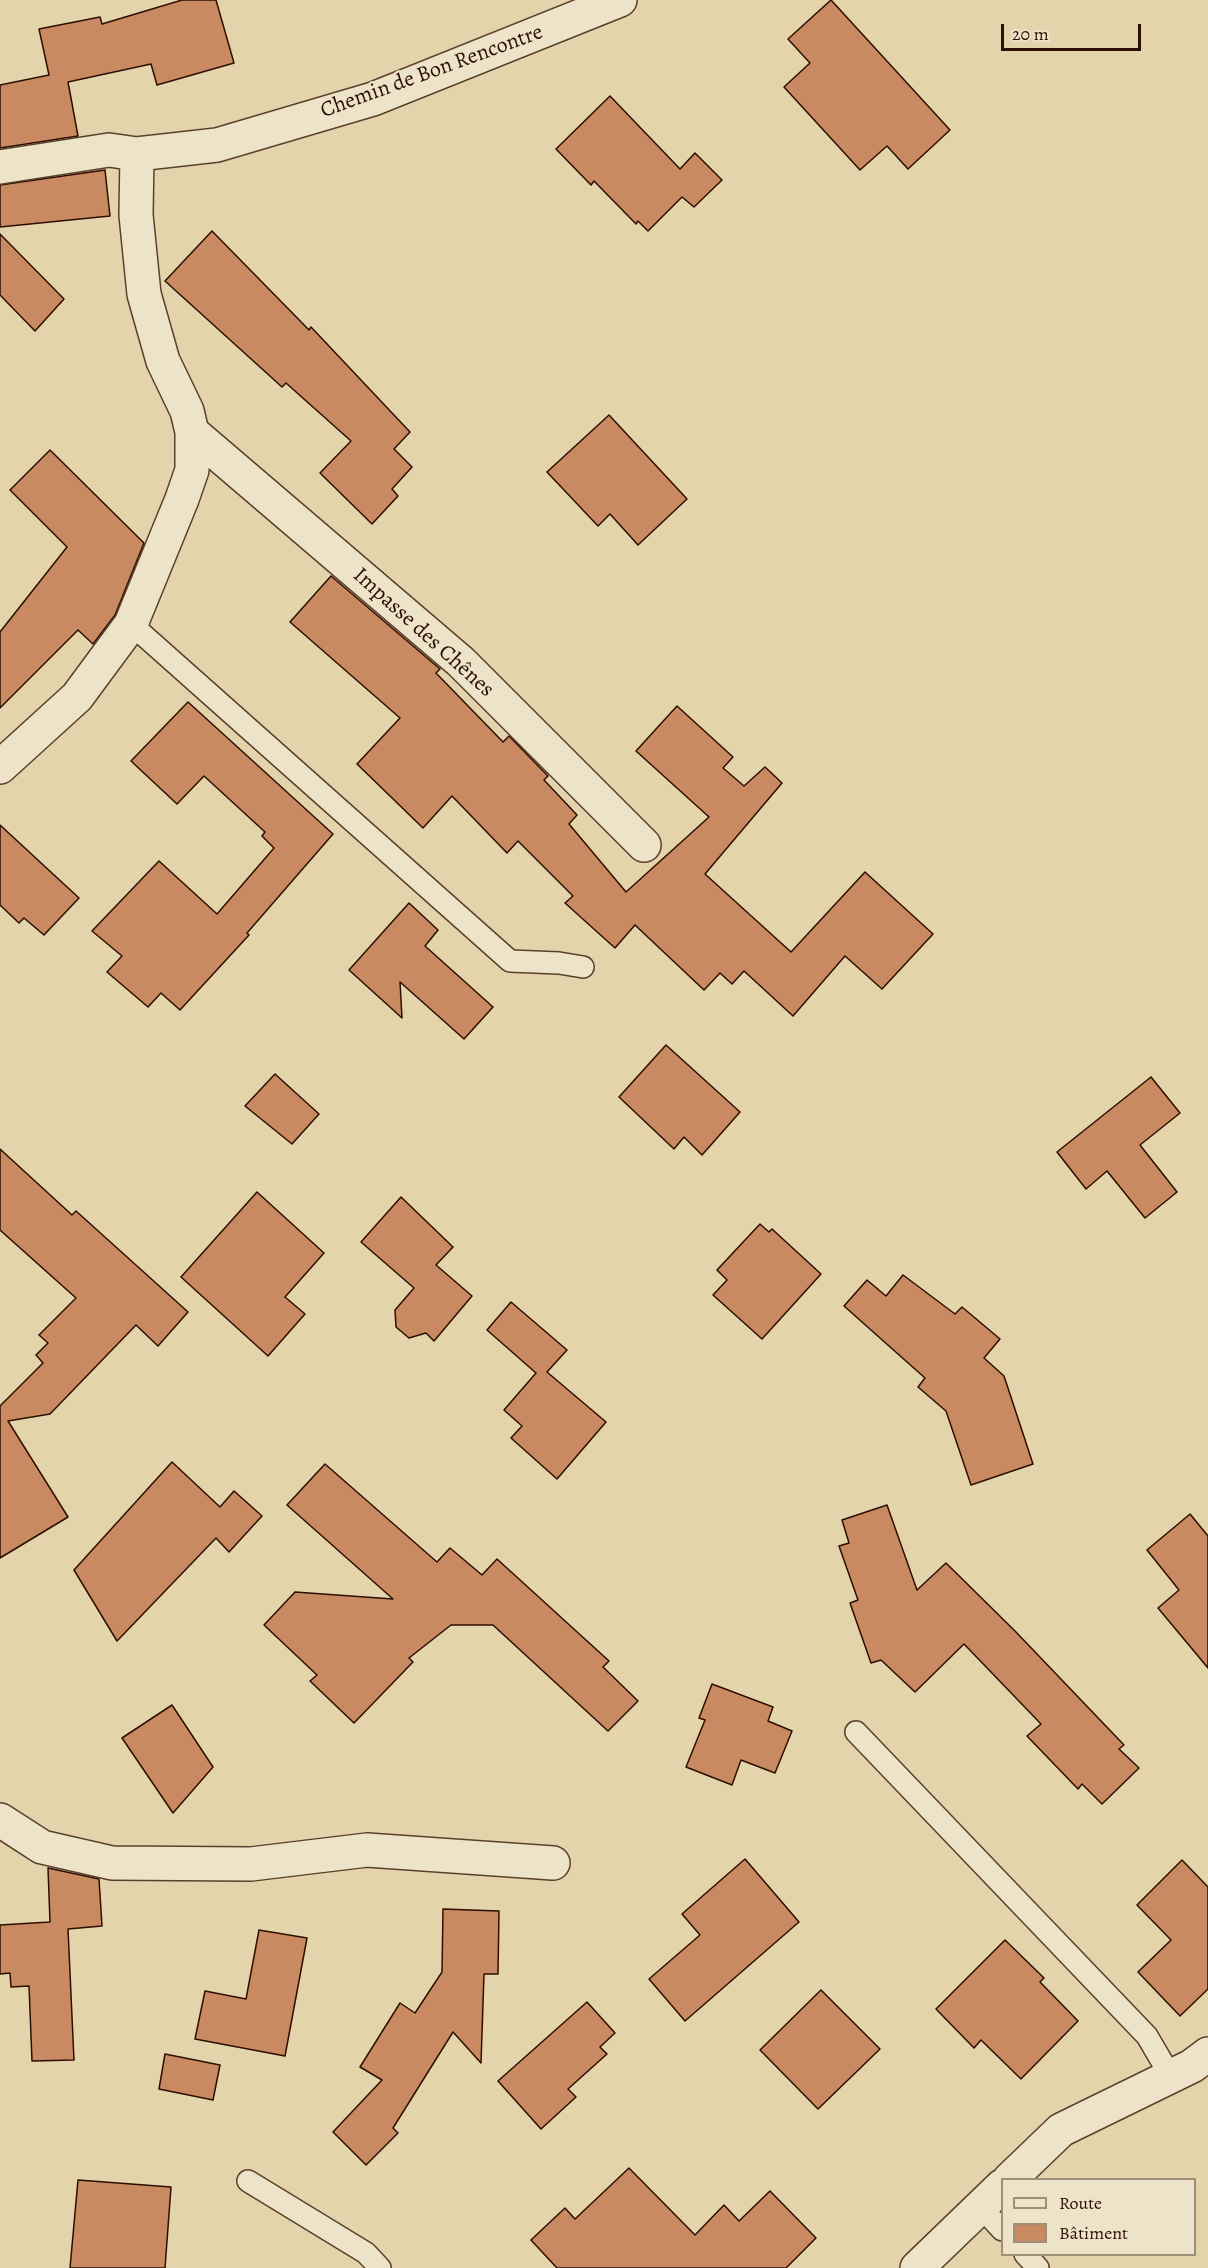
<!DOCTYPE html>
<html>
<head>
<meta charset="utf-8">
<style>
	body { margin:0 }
	#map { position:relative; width:1208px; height:2268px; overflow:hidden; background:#e3d4ac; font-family:Alegreya,serif }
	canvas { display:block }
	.legend { position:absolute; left:1001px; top:2178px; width:195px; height:78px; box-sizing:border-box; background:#ede3c9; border:2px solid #a08e79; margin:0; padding:8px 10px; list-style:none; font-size:18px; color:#2d0e02 }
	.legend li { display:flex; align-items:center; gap:12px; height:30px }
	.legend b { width:30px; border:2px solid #a08e79 }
	.scale { position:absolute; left:1001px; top:24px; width:140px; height:27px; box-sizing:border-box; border:3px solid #2d0e02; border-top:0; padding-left:8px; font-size:18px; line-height:21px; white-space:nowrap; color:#2d0e02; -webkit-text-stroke:4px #ede3c9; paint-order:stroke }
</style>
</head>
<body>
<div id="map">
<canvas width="1208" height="2268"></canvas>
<ul class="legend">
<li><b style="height:8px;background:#ede3c9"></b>Route</li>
<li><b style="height:16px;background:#ca8a61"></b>Bâtiment</li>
</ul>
<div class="scale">20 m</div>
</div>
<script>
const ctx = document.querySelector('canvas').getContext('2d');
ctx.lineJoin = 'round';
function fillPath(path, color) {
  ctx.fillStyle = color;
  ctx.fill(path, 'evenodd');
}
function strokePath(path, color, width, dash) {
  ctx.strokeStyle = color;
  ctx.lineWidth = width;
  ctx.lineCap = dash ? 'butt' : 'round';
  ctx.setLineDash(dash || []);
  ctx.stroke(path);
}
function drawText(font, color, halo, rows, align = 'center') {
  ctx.font = font + ' Alegreya,serif';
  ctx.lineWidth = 4.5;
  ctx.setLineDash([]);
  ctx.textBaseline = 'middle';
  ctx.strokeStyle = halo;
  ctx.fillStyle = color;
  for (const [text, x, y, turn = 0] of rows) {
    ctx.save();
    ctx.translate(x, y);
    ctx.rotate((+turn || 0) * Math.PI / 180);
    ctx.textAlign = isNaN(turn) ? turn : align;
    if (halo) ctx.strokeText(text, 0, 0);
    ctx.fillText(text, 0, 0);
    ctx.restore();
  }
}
const building = new Path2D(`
	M 182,0 L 216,0 L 234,63 L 157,85 L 151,64 L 68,82 L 78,136 L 0,148 L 0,85 L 49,75 L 39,29 L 100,17 L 102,24 Z
	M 831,0 L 950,130 L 908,169 L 887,146 L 860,170 L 784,87 L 810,63 L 788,39 Z
	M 610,96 L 680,169 L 695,153 L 722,180 L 694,207 L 682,197 L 648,231 L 638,221 L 636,224 L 594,181 L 591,185 L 556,149 Z
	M 105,170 L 110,216 L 0,227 L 0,185 Z
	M 212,231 L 309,330 L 311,327 L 410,432 L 394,449 L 412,467 L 392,489 L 398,496 L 372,524 L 320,473 L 351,441 L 286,383 L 282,387 L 165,281 Z
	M 0,234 L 64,299 L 35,331 L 0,295 Z
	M 609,415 L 687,499 L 638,545 L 610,514 L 598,526 L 547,472 Z
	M 50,450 L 144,543 L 115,615 L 93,644 L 78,630 L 0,708 L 0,632 L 67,547 L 10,490 Z
	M 331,576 L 440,669 L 436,673 L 503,742 L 509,736 L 548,776 L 544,780 L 577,815 L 569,824 L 626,892 L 709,817 L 636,751 L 677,706 L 733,757 L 723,768 L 744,786 L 765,767 L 782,783 L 705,874 L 791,952 L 865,872 L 933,934 L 882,989 L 845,956 L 793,1016 L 744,971 L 732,984 L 720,973 L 704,990 L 635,925 L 615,948 L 565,903 L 573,896 L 518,841 L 507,853 L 452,796 L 423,828 L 357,764 L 400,718 L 290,622 Z
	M 188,702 L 333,834 L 247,933 L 249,935 L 180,1010 L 161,993 L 148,1007 L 107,972 L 122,956 L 92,931 L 159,861 L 217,914 L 274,848 L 262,836 L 265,832 L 204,776 L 177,804 L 131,761 Z
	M 0,825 L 79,898 L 44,935 L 24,918 L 19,923 L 0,905 Z
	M 409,903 L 438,930 L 425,946 L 493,1007 L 464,1039 L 400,982 L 402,1018 L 349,970 Z
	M 666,1045 L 740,1112 L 702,1155 L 684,1137 L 674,1149 L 619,1097 Z
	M 275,1074 L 319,1114 L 292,1144 L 245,1106 Z
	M 1151,1077 L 1180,1113 L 1140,1145 L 1177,1192 L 1145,1218 L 1107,1171 L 1086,1189 L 1057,1152 Z
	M 0,1149 L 72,1215 L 76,1211 L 188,1312 L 158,1346 L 136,1325 L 50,1414 L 8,1421 L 68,1517 L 0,1558 L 0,1406 L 43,1363 L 36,1355 L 48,1343 L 39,1335 L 76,1298 L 0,1230 Z
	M 257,1192 L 324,1253 L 285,1297 L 305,1314 L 268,1356 L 181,1277 Z
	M 401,1197 L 453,1247 L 436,1265 L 472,1296 L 434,1341 L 426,1333 L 409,1338 L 396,1327 L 395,1310 L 414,1288 L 361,1242 Z
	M 760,1224 L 769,1232 L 772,1229 L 821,1274 L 762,1339 L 713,1295 L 727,1280 L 717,1270 Z
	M 903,1275 L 955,1314 L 962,1307 L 1000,1339 L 984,1358 L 1004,1376 L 1033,1464 L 971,1485 L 946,1411 L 918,1387 L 925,1378 L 844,1306 L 867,1280 L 886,1296 Z
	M 511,1302 L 567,1350 L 547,1372 L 606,1422 L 557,1479 L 511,1438 L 522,1426 L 504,1410 L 536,1373 L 487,1330 Z
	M 172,1462 L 220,1507 L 234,1491 L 262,1516 L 229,1552 L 216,1538 L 117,1641 L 74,1570 Z
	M 325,1464 L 437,1562 L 450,1548 L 482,1575 L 497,1559 L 609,1661 L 603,1667 L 638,1701 L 608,1731 L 493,1625 L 451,1625 L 409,1658 L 413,1662 L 354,1723 L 310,1681 L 317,1675 L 264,1625 L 295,1592 L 393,1599 L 287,1505 Z
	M 887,1505 L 917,1590 L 946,1563 L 1015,1631 L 1124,1745 L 1119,1749 L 1139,1768 L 1102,1804 L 1082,1784 L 1078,1789 L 1027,1736 L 1041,1724 L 964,1644 L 915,1692 L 881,1660 L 871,1663 L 850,1603 L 858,1600 L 839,1546 L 849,1543 L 842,1520 Z
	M 1190,1514 L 1208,1536 L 1208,1668 L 1158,1608 L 1179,1590 L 1147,1550 Z
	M 712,1684 L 773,1707 L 768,1721 L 792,1731 L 775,1773 L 741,1760 L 732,1785 L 686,1767 L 705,1720 L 699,1718 Z
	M 172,1705 L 213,1767 L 173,1813 L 122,1738 Z
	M 745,1859 L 799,1922 L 685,2021 L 649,1979 L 700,1935 L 682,1914 Z
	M 1182,1860 L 1208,1887 L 1208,1989 L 1180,2016 L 1138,1972 L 1171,1940 L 1137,1905 Z
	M 48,1868 L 99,1879 L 102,1926 L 68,1929 L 74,2060 L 32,2061 L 29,1986 L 11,1987 L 10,1973 L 0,1974 L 0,1925 L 50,1922 Z
	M 443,1909 L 499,1911 L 498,1974 L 484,1974 L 481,2063 L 453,2032 L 393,2128 L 398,2133 L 366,2165 L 333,2132 L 382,2080 L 360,2067 L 400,2003 L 415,2013 L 442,1972 Z
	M 259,1930 L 307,1938 L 285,2056 L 195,2039 L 205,1991 L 246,1999 Z
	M 1005,1940 L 1044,1978 L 1040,1982 L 1078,2021 L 1021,2079 L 981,2040 L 974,2048 L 936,2009 Z
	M 821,1990 L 880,2049 L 818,2109 L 760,2050 Z
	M 587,2002 L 615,2033 L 600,2047 L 607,2054 L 568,2089 L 576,2097 L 541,2129 L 498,2081 Z
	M 165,2054 L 220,2065 L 213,2100 L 159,2089 Z
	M 629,2168 L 695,2235 L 724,2205 L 739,2221 L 770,2191 L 816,2238 L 786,2268 L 557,2268 L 531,2240 L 565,2208 L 575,2219 Z
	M 78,2180 L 171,2187 L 165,2268 L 70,2268 Z`);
fillPath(building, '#ca8a61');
strokePath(building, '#2d0e02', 1.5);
const service = new Path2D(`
	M 131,624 L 510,961 L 559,963 L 583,967
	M 856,1732 L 1147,2036 L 1171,2077
	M 248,2181 L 366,2253 L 380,2268
	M 981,2207 L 1002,2230
	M 1025,2254 L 1038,2268`);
const minor = new Path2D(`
	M 0,167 L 109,150 L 137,154
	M 192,432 L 461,662 L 644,845
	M 0,767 L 77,697 L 131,624 L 182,499 L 192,470 L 192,432 L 187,411 L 163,361 L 144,294 L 136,215 L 137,154 L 217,145 L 373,99 L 620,0
	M 0,1820 L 42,1847 L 112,1863 L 251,1864 L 367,1850 L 553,1863
	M 1009,2180 L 1061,2130 L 1192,2066 L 1208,2054
	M 917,2268 L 1002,2186`);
strokePath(service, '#5a402c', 24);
strokePath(minor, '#5a402c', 36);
strokePath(service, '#ede3c9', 21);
strokePath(minor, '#ede3c9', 33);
drawText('22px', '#2d0e02', '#ede3c9', [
	["Chemin de Bon Rencontre",432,72,-20],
	["Impasse des Chênes",423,633,42]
]);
</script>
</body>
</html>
